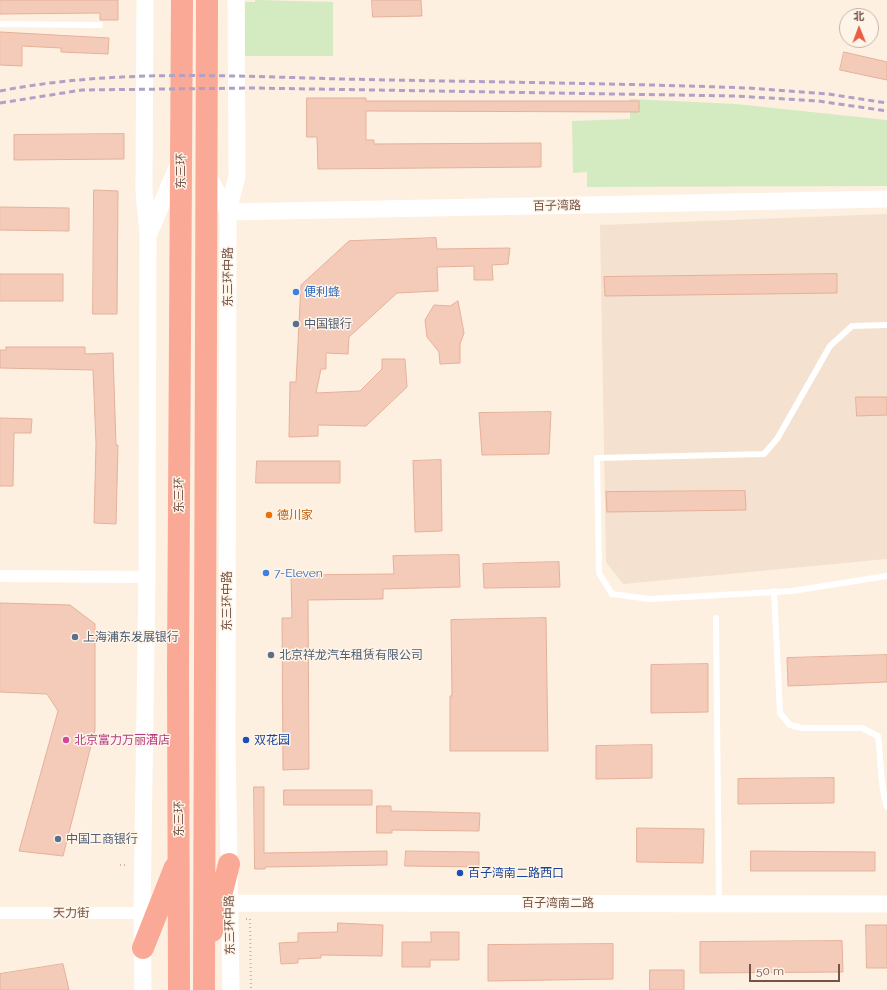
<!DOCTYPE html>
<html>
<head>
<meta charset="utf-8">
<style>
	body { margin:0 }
	#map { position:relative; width:887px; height:990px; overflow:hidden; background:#fdf0e1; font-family:Raleway,"Noto Sans SC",sans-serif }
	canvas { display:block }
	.north { position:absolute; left:839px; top:8px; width:40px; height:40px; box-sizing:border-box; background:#fff4e8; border:1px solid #c7b4a8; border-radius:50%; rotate:359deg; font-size:11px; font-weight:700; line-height:16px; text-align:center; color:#745448 }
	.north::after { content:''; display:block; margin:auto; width:14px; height:18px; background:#ea5d43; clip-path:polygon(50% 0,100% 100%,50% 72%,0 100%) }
	.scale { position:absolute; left:749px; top:964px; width:91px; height:18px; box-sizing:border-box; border:2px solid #745448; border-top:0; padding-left:5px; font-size:12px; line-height:14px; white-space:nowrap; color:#745448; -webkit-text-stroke:3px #fff4e8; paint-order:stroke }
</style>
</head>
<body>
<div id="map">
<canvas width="887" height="990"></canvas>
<div class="north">北</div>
<div class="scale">50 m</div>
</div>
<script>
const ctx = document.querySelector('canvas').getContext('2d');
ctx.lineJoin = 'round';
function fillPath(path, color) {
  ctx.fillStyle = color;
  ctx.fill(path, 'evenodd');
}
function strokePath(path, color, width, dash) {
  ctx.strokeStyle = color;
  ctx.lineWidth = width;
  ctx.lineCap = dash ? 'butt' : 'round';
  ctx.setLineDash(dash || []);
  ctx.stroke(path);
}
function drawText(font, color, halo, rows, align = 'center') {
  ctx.font = font + ' Raleway,"Noto Sans SC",sans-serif';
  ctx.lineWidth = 3;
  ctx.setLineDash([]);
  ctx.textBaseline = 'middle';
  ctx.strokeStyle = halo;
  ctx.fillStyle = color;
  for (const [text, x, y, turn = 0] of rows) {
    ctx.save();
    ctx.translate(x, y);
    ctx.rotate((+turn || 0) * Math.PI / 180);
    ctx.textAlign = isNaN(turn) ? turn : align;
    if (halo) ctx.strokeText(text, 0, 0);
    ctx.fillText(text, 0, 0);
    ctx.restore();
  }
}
fillPath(new Path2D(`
	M 887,214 L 887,559 L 623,584 L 606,562 L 600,225 Z`), '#f4e1cf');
fillPath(new Path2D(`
	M 255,0 L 333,2 L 333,56 L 245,56 L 245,2 L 255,2 Z
	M 630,99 L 736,104 L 887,120 L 887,186 L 587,187 L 587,172 L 573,173 L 572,121 L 630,119 Z`), '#d4eac0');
const building = new Path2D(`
	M 0,0 L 118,0 L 118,20 L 100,20 L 100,13 L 0,14 Z
	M 372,0 L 421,0 L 422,16 L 373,17 Z
	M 0,32 L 109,38 L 108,54 L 61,52 L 61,48 L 22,46 L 22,66 L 0,65 Z
	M 844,52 L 887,62 L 887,80 L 840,70 Z
	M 307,98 L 366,98 L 366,101 L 639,101 L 639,112 L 366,111 L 366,140 L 374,140 L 374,144 L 541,143 L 541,167 L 318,169 L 317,137 L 307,137 Z
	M 124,134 L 124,159 L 14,160 L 14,135 Z
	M 94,190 L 118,191 L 117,314 L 93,314 Z
	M 0,207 L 69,208 L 69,231 L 0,230 Z
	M 436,238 L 437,249 L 510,248 L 508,264 L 492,265 L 493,280 L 474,280 L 474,266 L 437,267 L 438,291 L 397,293 L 349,337 L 348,354 L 326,353 L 326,369 L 321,369 L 316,393 L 360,391 L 382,369 L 382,359 L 405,359 L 407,387 L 366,426 L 318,425 L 318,436 L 289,437 L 290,382 L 296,382 L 301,285 L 349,241 Z
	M 0,274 L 63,274 L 63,301 L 0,301 Z
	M 837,274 L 837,293 L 605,296 L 604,277 Z
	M 458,301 L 464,333 L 460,344 L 460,363 L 440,364 L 439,352 L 427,337 L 425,320 L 434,305 L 450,306 Z
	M 6,347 L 85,347 L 85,354 L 113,353 L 116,445 L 118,445 L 116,524 L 94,523 L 96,444 L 93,370 L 0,368 L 0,350 L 6,350 Z
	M 856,397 L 887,397 L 887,415 L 857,416 Z
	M 551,412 L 549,454 L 482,455 L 479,413 Z
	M 0,418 L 32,419 L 31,433 L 14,433 L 13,486 L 0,486 Z
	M 441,460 L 442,531 L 415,532 L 413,461 Z
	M 257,461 L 340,461 L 340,483 L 256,483 Z
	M 745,491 L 746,510 L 607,512 L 606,492 Z
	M 459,555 L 460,587 L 383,589 L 383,599 L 308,600 L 309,769 L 283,770 L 282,618 L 292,618 L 291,575 L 394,574 L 393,556 Z
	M 559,562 L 560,587 L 484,588 L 483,564 Z
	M 0,603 L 70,605 L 95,624 L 95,730 L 63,856 L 19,851 L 58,711 L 47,694 L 0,692 Z
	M 546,618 L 548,751 L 450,751 L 450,696 L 452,696 L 451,620 Z
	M 887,655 L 887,682 L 788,686 L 787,658 Z
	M 708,664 L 708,712 L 651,713 L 651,665 Z
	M 652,745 L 652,778 L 596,779 L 596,746 Z
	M 834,778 L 834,803 L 738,804 L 738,779 Z
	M 254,787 L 264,787 L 264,853 L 387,851 L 387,865 L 265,867 L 265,869 L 255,869 Z
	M 284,790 L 372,790 L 372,805 L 284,805 Z
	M 377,806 L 391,806 L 391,811 L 480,813 L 479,831 L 392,830 L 392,833 L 377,833 Z
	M 637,828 L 704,829 L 703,863 L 637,862 Z
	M 406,851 L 479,852 L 479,867 L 405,866 Z
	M 751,851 L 875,852 L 875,871 L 751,871 Z
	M 338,923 L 383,925 L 382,956 L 321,955 L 321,958 L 298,959 L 298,963 L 281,964 L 279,943 L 298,942 L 298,933 L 337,932 Z
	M 866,925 L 887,925 L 887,968 L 867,968 Z
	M 431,932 L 459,932 L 459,960 L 430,960 L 430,967 L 402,967 L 402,942 L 431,942 Z
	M 842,941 L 843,972 L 700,973 L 700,942 Z
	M 613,944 L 613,979 L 488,981 L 488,945 Z
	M 63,964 L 69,990 L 0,990 L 0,974 Z
	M 650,970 L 684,970 L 684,990 L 650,990 Z`);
fillPath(building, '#f3cbb8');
strokePath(building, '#e6b098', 1);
strokePath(new Path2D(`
	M 120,865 L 128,865
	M 246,919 L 250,919 L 251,990`), '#d7af9c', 2, [1, 3]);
strokePath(new Path2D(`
	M 0,24 L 100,25
	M 887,325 L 852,326 L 830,346 L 777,439 L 764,454 L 597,458 L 599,573 L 612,594 L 650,599 L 792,591 L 887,576
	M 774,591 L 780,713 L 790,725 L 802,728 L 862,728 L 878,736 C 881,757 880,788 887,807
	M 716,618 L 719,902`), '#fff', 6);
strokePath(new Path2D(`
	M 0,576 L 147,577
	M 0,913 L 142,913`), '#fff', 12);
strokePath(new Path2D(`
	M 145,0 L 144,191 L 148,234
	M 236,0 L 237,176 L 228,212 L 887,199
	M 207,174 L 228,212 L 227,741 L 231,990
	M 229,903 L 887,904
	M 143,990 L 142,913 L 147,577 L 148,236 L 178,165`), '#fff', 17);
strokePath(new Path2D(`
	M 212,931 L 229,864
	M 143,948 L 175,867
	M 179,990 L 178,670 L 182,0
	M 204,990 L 207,0`), '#f9a996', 22);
strokePath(new Path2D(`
	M 0,91 C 112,69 229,76 342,79 C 477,82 613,83 748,88 L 828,94 L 887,103
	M 0,103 L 82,90 L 252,88 L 736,96 L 818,101 L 887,111`), '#b2a0c6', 3, [6, 4]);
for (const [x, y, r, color] of [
	[296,292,4,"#3f7fe0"],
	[296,324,4,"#5c6f8a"],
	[269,515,4,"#e8710a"],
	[266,573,4,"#3f7fe0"],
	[75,637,4,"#5c6f8a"],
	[271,655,4,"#5c6f8a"],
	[66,740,4,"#d1479c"],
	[246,740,4,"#1a4fb4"],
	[58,839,4,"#5c6f8a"],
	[460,873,4,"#1a4fb4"]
]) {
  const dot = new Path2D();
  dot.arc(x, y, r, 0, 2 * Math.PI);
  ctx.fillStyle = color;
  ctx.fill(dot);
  strokePath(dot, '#fff4e8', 1.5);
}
drawText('12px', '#745448', '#fff4e8', [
	["东三环",181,171,-90],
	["百子湾路",557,206,-1],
	["东三环中路",228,277,-90],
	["东三环",179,495,-90],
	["东三环中路",227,601,-90],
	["东三环",179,819,-90],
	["百子湾南二路",558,903],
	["天力街",71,913],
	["东三环中路",230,925,-91]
]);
drawText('12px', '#366cbe', '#fff4e8', [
	["便利蜂",304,292],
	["7-Eleven",274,573]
], 'left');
drawText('12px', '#4e5e75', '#fff4e8', [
	["中国银行",304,324],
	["上海浦东发展银行",83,637],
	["北京祥龙汽车租赁有限公司",279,655],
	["中国工商银行",66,839]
], 'left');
drawText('12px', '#c56008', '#fff4e8', [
	["德川家",277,515]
], 'left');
drawText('12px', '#b23c85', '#fff4e8', [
	["北京富力万丽酒店",74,740]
], 'left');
drawText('12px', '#164399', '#fff4e8', [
	["双花园",254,740],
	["百子湾南二路西口",468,873]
], 'left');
</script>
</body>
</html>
